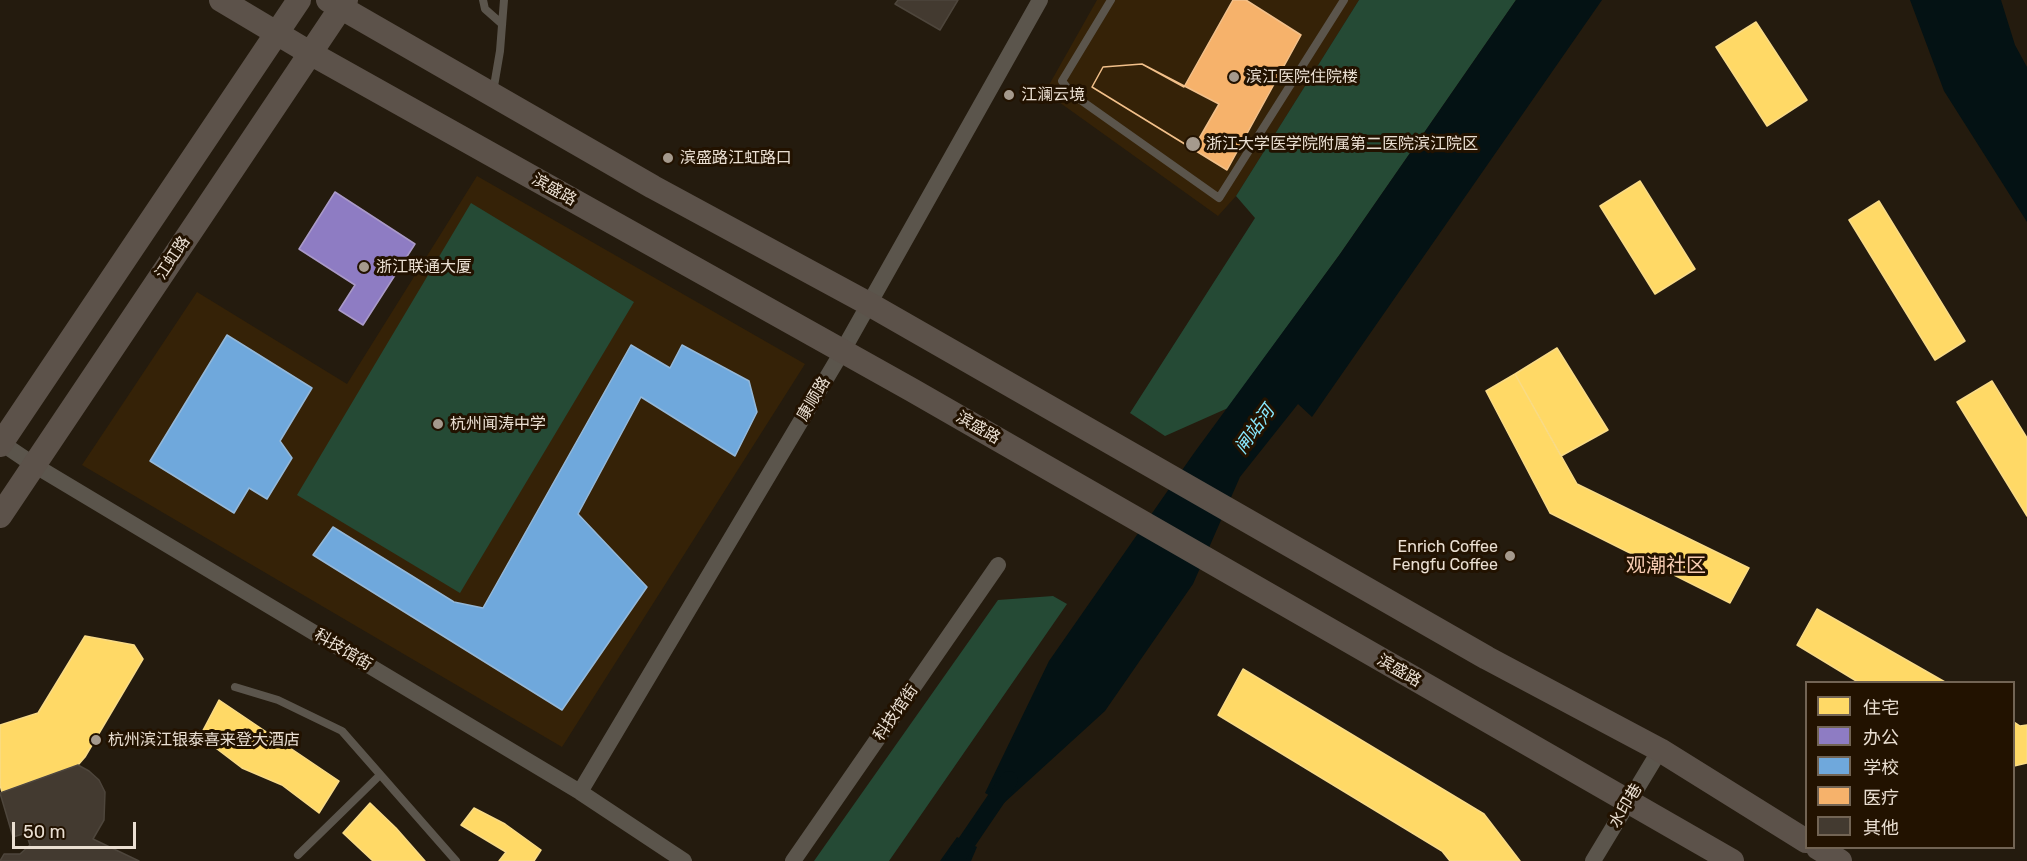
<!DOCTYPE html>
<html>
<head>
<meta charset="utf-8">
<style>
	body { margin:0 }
	#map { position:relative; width:2027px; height:861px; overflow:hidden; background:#241b0e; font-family:Rubik,"Noto Sans SC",sans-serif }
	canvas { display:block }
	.legend { position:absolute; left:1805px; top:681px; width:210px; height:168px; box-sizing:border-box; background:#221200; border:2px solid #726454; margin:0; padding:8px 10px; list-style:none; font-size:18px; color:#eadfd2 }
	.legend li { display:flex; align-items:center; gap:12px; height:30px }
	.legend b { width:30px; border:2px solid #726454 }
	.scale { position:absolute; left:12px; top:822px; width:124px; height:27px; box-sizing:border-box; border:3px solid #eadfd2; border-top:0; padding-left:8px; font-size:18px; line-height:21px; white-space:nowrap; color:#eadfd2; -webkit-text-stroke:4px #221200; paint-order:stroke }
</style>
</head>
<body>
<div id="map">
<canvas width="2027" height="861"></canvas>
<ul class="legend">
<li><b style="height:16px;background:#ffd966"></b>住宅</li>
<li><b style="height:16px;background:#8e7cc3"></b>办公</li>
<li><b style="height:16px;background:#6fa8dc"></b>学校</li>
<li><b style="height:16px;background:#f6b26b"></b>医疗</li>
<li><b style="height:16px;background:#433a30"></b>其他</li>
</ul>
<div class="scale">50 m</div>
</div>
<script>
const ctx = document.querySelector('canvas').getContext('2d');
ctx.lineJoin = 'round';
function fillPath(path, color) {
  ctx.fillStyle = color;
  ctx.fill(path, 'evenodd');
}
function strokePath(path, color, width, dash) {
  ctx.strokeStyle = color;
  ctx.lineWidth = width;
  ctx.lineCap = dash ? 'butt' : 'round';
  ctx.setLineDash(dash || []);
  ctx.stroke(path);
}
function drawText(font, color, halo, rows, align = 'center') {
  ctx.font = font + ' Rubik,"Noto Sans SC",sans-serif';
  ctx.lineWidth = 6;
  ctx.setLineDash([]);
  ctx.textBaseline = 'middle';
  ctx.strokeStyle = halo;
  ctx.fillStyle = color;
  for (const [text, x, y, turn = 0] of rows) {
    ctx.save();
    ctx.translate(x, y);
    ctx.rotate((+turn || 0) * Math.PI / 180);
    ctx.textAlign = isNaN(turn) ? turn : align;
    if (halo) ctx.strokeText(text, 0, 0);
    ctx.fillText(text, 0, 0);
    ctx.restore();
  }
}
fillPath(new Path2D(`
	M 1097,0 L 1359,0 L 1236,196 L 1218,216 L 1045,92 Z
	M 477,176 L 805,364 L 562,747 L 82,465 L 197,292 L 347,384 Z`), '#352207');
fillPath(new Path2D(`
	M 1359,0 L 1516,0 L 1340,254 L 1228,408 L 1165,436 L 1130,413 L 1255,218 L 1236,196 Z
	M 471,203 L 634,302 L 460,593 L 297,495 Z
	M 1053,596 L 1067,604 L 889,861 L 814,861 L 998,600 Z`), '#254a35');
fillPath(new Path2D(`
	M 1516,0 L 1602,0 L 1312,417 L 1298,404 L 1240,477 L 1193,584 L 1105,711 L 1004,803 L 985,793 L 1049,661 L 1194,453 L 1340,254 Z
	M 1910,0 L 2001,0 L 2015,45 L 2027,67 L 2027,222 L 1944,91 Z
	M 957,837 L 977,847 L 971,861 L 940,861 Z`), '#041214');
const homes = new Path2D(`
	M 1756,22 L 1807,100 L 1767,126 L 1716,47 Z
	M 1640,181 L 1695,269 L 1655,294 L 1600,206 Z
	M 1879,201 L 1965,341 L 1935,360 L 1849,220 Z
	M 1557,348 L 1608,430 L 1561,456 L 1515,374 Z
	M 1515,374 L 1577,484 L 1749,568 L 1730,603 L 1550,513 L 1486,391 Z
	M 1992,381 L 2027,438 L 2027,516 L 1957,402 Z
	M 1817,609 L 1945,682 L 1858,682 L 1797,645 Z
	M 85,636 L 134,645 L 143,659 L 85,757 L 78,765 L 2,792 L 0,785 L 0,725 L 38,713 Z
	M 1243,669 L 1484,814 L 1520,861 L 1450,861 L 1442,851 L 1218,715 Z
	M 219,700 L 339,781 L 319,813 L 282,785 L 242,768 L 200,736 Z
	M 2014,722 L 2020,726 L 2027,725 L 2027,763 L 2014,766 Z
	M 370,803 L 396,828 L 425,861 L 373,861 L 343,833 Z
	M 474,808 L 505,824 L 541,850 L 534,861 L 499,861 L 506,852 L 461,825 Z`);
fillPath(homes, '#ffd966');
strokePath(homes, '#f9db86', 1.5);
const offices = new Path2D(`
	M 335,192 L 415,244 L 363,325 L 339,310 L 355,285 L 299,249 Z`);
fillPath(offices, '#8e7cc3');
strokePath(offices, '#aa9ac8', 1.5);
const schools = new Path2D(`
	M 227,335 L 312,388 L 280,441 L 292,458 L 267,499 L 249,488 L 234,513 L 150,461 Z
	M 631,345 L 670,368 L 682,345 L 749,381 L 757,412 L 735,456 L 641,397 L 578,514 L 647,587 L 562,710 L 313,555 L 333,527 L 454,602 L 483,608 Z`);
fillPath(schools, '#6fa8dc');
strokePath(schools, '#94b8d9', 1.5);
const health = new Path2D(`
	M 1233,0 L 1246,0 L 1301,35 L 1227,170 L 1092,87 L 1103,67 L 1142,64 L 1184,87 Z
	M 1142,64 L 1219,104 L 1193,149 L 1092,87 L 1103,67 Z`);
fillPath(health, '#f6b26b');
strokePath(health, '#f2c08a', 1.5);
strokePath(new Path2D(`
	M 954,861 L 1009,780`), '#041214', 18);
const building = new Path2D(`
	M 898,0 L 958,0 L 940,30 L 895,4 Z
	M 78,765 L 89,771 L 99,780 L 105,792 L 104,820 L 93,839 L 139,861 L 0,861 L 4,854 L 20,854 L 30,845 L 26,833 L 13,837 L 0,793 Z`);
fillPath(building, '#433a30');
strokePath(building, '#4e463c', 1.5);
strokePath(new Path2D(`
	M 483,0 L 485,9 L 502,24
	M 1111,0 L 1062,81 L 1072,94 L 1219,198 L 1344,0
	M 493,92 L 500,51 L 504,0
	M 235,687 L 278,700 L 342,731 L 456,861
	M 298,855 L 380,775`), '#5b554c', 8);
strokePath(new Path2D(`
	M 0,442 L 34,465 L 580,792 L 684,861
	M 580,792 L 842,352 L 1040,0
	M 793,861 L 998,565
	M 1593,861 L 1660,750`), '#5b554c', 16);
strokePath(new Path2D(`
	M 221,0 L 310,53 L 912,390 L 1732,861
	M 328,0 L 653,187 L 869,304 L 1487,658 L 1660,750 L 1806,841
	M 0,445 L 299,0
	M 0,516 L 346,0
	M 1818,848 L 1840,861`), '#5c524a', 24);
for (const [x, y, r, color] of [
	[1234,77,6,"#a59a8d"],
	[1009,95,6,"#a59a8d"],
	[1193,144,8,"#a59a8d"],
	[668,158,6,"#a59a8d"],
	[364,267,6,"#a59a8d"],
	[438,424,6,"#a59a8d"],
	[1510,556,6,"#a59a8d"],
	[96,740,6,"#a59a8d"]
]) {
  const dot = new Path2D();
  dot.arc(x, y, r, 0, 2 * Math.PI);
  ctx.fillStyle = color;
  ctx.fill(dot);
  strokePath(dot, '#221200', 2);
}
drawText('16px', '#eadfd2', '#221200', [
	["滨江医院住院楼",1246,77],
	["江澜云境",1021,95],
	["浙江大学医学院附属第二医院滨江院区",1206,144],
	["滨盛路江虹路口",680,158],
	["浙江联通大厦",376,267],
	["杭州闻涛中学",450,424],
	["Enrich Coffee",1498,547,"right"],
	["Fengfu Coffee",1498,565,"right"],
	["杭州滨江银泰喜来登大酒店",108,740]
], 'left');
drawText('16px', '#eadfd2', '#221200', [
	["滨盛路",554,190,29],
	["江虹路",173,258,-56],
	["康顺路",814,399,-59],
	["滨盛路",978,428,30],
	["科技馆街",343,650,31],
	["滨盛路",1399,671,30],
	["科技馆街",896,713,-55],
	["水印巷",1626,806,-59]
]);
drawText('italic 18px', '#89e9ff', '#221200', [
	["闸站河",1255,430,-55]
]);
drawText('20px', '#f6cbb1', '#221200', [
	["观潮社区",1666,566]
]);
</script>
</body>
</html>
